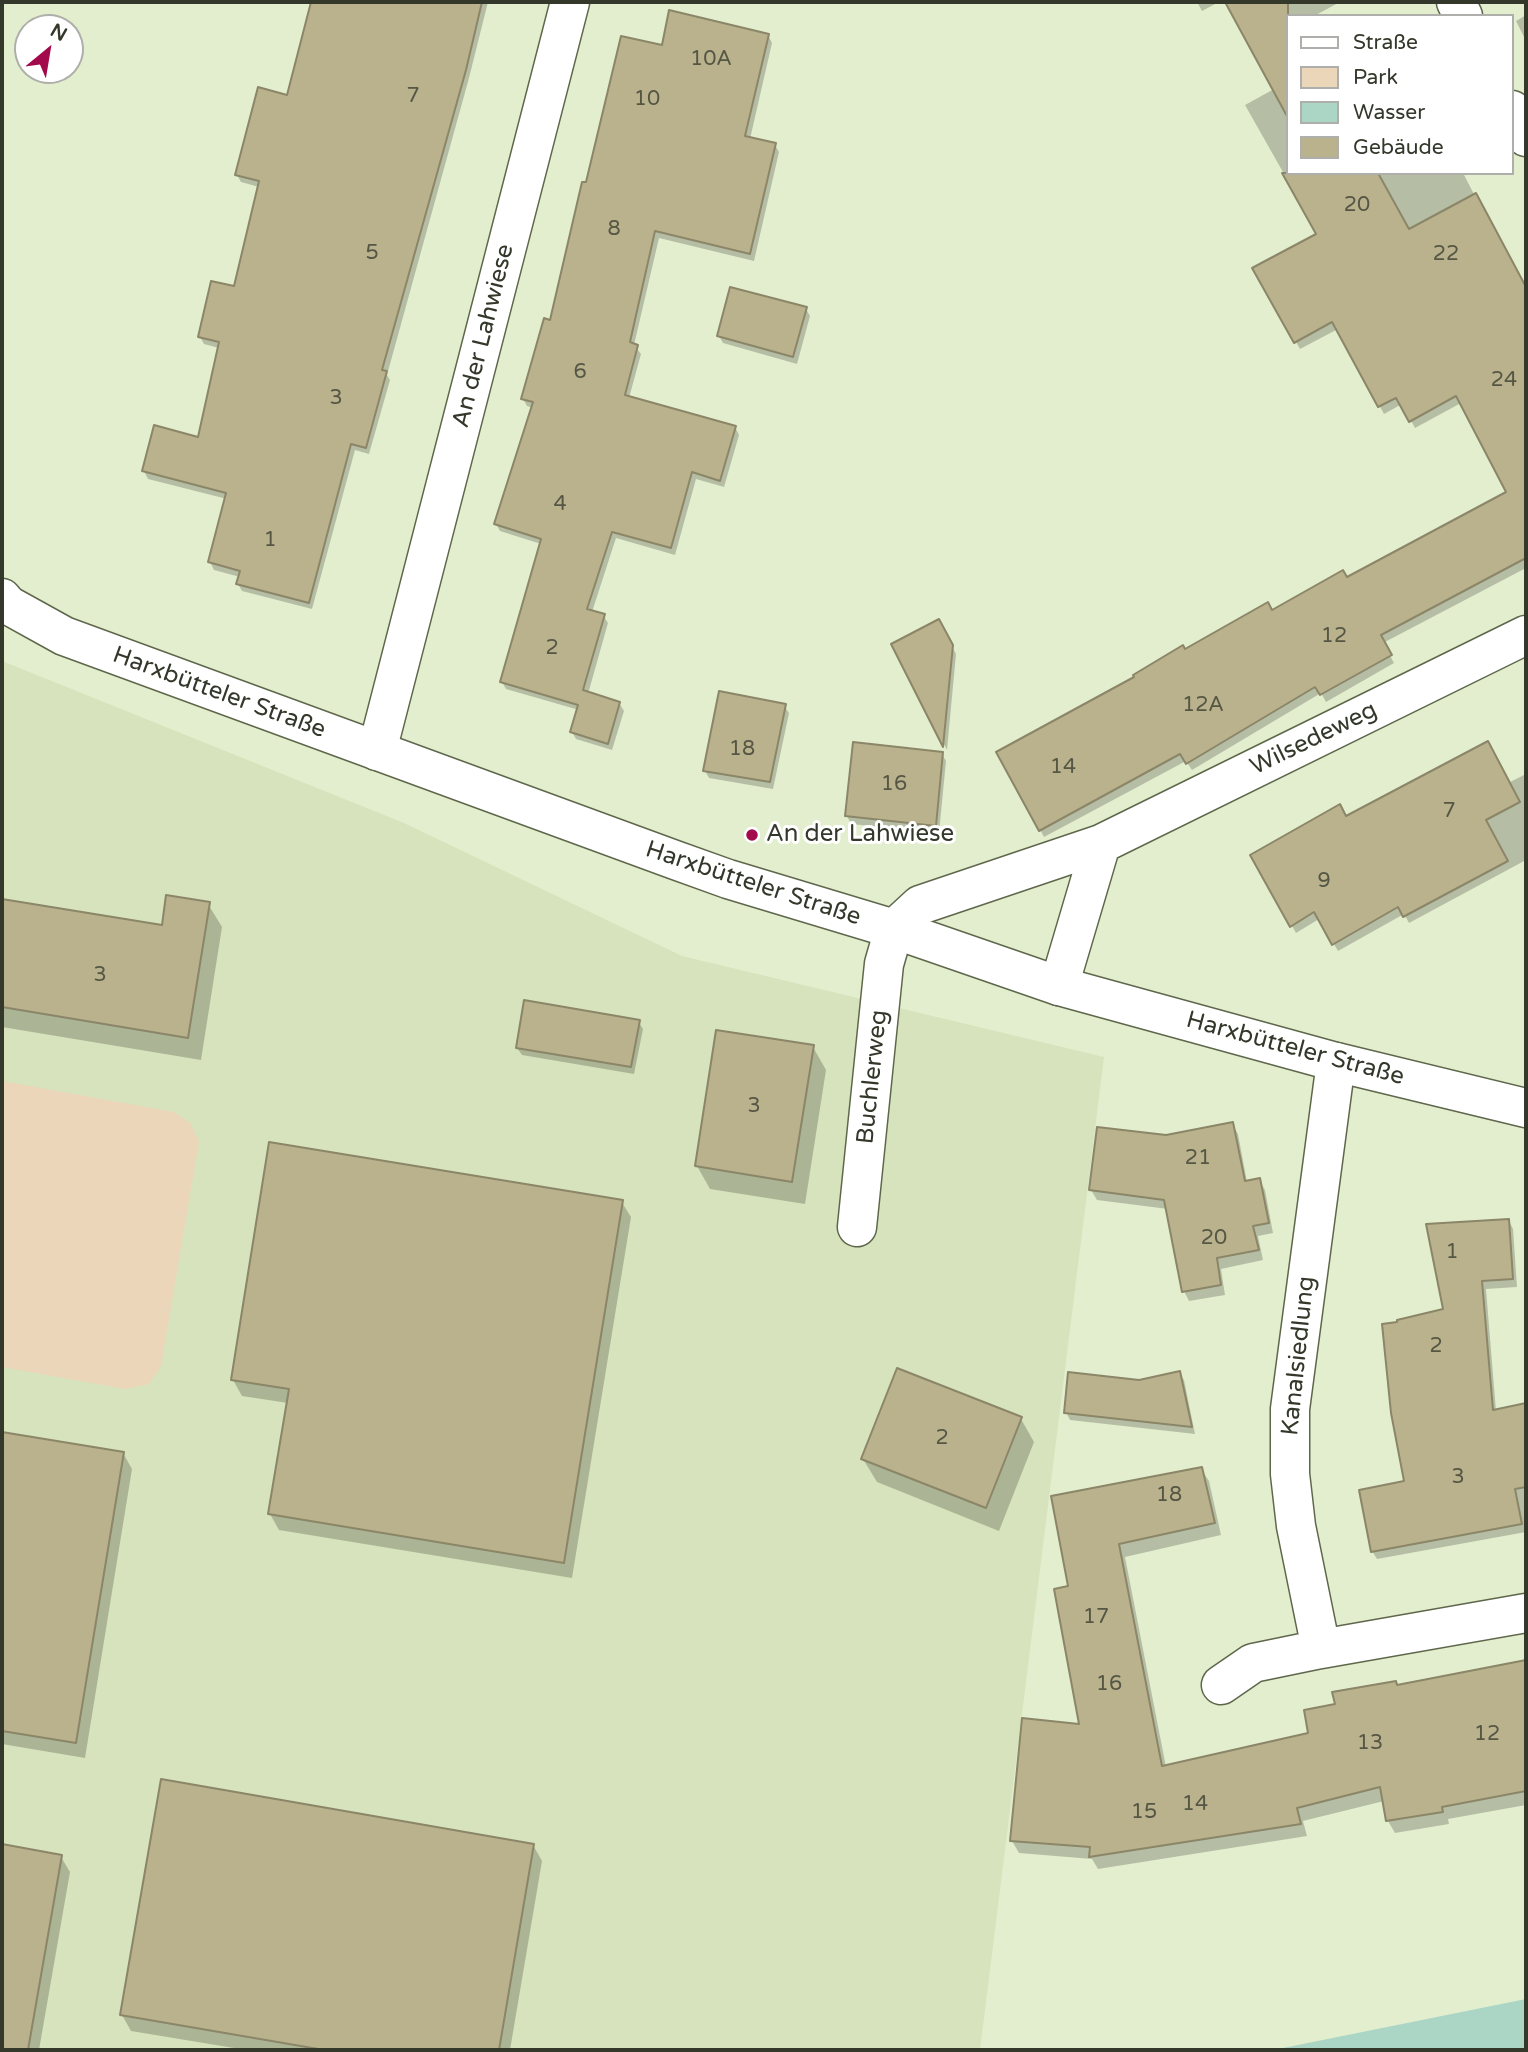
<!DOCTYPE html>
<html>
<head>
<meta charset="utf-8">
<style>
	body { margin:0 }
	#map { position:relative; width:1528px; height:2052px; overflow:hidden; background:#e3eece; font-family:"Varela Round",sans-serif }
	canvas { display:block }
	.frame { position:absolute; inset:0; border:4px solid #34382b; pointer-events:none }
	.legend { position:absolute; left:1286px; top:14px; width:228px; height:161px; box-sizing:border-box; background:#fff; border:2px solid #aeafaa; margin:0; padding:9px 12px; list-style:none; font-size:21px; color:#34382b }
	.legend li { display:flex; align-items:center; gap:14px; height:35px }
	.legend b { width:35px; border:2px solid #aeafaa }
	.north { position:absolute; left:14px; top:14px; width:70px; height:70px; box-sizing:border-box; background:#fff; border:2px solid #aeafaa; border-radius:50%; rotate:30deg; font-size:19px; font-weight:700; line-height:28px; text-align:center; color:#34382b }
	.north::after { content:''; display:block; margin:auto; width:24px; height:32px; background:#a20a4b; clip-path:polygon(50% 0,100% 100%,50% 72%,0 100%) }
</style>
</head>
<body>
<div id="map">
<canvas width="1528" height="2052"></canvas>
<div class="frame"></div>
<ul class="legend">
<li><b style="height:9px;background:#fff"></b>Straße</li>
<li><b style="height:19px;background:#ebd6b9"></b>Park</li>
<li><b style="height:19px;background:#abd6c5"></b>Wasser</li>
<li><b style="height:19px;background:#b9b28d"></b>Gebäude</li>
</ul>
<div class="north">N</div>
</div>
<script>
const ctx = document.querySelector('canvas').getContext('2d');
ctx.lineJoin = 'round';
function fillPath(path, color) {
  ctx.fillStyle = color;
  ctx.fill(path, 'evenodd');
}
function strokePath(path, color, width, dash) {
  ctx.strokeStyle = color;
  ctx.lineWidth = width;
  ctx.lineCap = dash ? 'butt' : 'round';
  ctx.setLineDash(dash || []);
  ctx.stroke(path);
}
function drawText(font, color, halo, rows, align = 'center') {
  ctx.font = font + ' "Varela Round",sans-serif';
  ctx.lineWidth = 6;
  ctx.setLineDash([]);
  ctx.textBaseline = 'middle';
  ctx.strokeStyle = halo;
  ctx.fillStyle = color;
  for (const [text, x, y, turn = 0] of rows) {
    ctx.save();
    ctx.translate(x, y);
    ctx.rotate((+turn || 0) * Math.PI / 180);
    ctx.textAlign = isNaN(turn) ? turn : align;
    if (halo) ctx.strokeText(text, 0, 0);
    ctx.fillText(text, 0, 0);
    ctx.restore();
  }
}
fillPath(new Path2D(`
	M 2,661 L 404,823 L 682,956 L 1104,1057 L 980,2050 L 2,2050 Z`), '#d6e3bc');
fillPath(new Path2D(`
	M 2,1081 L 174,1112 L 190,1123 L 199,1141 L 161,1366 L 149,1384 L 125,1389 L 2,1367 Z`), '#ebd6b9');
fillPath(new Path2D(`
	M 1526,1999 L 1526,2050 L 1273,2050 Z`), '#abd6c5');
fillPath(new Path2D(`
	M 313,2 L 488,2 L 469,78 L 387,375 L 390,380 L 369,454 L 355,450 L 312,609 L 242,591 L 238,584 L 240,577 L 214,570 L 210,562 L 227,499 L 148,479 L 144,471 L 199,439 L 219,348 L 204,344 L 200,337 L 236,288 L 259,187 L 241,182 L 237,175 L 289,97 Z
	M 1197,2 L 1219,2 L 1202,11 Z
	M 1227,2 L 1340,2 L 1314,16 L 1288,16 L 1288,173 L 1463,173 L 1526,294 L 1526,568 L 1383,643 L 1394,663 L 1326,702 L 1321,693 L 1192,770 L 1186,761 L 1044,837 L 999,753 L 1184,651 L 1347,579 L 1509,493 L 1461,403 L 1415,428 L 1402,404 L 1384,414 L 1338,329 L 1300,349 L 1255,269 L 1318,234 L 1245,105 L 1274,89 Z
	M 1526,15 L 1526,41 L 1516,21 Z
	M 768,35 L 772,43 L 750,139 L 775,145 L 779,152 L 754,261 L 659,238 L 634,345 L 641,354 L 629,398 L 735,427 L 739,435 L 724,487 L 696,479 L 675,555 L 616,538 L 592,612 L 603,615 L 608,623 L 588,694 L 619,703 L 624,711 L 612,750 L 576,739 L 572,732 L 579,710 L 506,689 L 502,682 L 541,544 L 500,531 L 496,524 L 533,408 L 527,406 L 523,399 L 551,322 L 587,184 L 663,48 Z
	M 806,309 L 810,316 L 797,364 L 723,343 L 719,336 Z
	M 939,622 L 956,654 L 947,750 L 893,645 Z
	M 784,706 L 789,713 L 773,789 L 709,778 L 705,771 Z
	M 942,754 L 946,761 L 939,833 L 851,824 L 847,816 Z
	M 1526,774 L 1526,860 L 1409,923 L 1404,914 L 1338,951 L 1319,919 L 1296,933 L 1252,856 L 1346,819 L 1508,783 Z
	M 2,901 L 163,927 L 208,904 L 222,927 L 201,1060 L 2,1027 Z
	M 638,1021 L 643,1029 L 634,1074 L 522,1055 L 517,1048 Z
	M 813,1047 L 826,1070 L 805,1204 L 710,1189 L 697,1166 Z
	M 1232,1124 L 1238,1134 L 1247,1182 L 1259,1180 L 1265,1190 L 1273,1233 L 1258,1236 L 1263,1260 L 1221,1269 L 1225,1295 L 1189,1301 L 1184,1291 L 1168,1209 L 1097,1200 L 1091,1190 L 1166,1137 Z
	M 621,1201 L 631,1217 L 572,1578 L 279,1530 L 270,1514 L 288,1403 L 242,1396 L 233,1380 Z
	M 1509,1221 L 1513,1229 L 1517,1287 L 1486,1289 L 1496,1411 L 1526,1405 L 1526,1532 L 1377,1559 L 1372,1551 L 1406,1482 L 1445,1311 Z
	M 1179,1373 L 1184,1380 L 1195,1434 L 1070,1420 L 1066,1412 L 1139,1382 Z
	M 1021,1419 L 1034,1442 L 999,1531 L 877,1482 L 863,1459 Z
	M 2,1434 L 123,1453 L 132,1469 L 85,1758 L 2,1744 Z
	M 1201,1469 L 1209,1481 L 1221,1535 L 1125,1557 L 1166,1767 L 1310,1734 L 1337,1706 L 1397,1687 L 1526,1662 L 1526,1805 L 1448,1819 L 1449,1824 L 1395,1833 L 1388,1821 L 1384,1801 L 1303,1821 L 1307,1836 L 1098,1869 L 1092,1859 L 1019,1853 L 1012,1841 L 1082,1726 L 1071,1588 Z
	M 533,1845 L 542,1861 L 510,2050 L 246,2050 L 131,2031 L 122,2015 Z
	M 2,1846 L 61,1857 L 70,1872 L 39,2050 L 2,2050 Z`), '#0003');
const building = new Path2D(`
	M 311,2 L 482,2 L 466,70 L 382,370 L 387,371 L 366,448 L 351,444 L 309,603 L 236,584 L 240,571 L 208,562 L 226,493 L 142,471 L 154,425 L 198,437 L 219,342 L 198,337 L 211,281 L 234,286 L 259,181 L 235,175 L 258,87 L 287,95 Z
	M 1225,2 L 1288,2 L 1288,118 Z
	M 669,10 L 769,34 L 745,136 L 776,143 L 750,254 L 655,231 L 630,342 L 638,345 L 625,395 L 736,426 L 720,481 L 692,472 L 671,548 L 612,532 L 587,609 L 605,614 L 583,690 L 620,702 L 608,744 L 570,732 L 578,705 L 500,682 L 541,539 L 494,524 L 533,402 L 521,399 L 544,318 L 550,320 L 582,182 L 586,182 L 621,36 L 662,45 Z
	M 1282,173 L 1378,173 L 1409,229 L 1476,193 L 1526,287 L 1526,558 L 1381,635 L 1392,655 L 1320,695 L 1315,687 L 1186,764 L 1180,754 L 1039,831 L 996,752 L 1134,677 L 1133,675 L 1183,645 L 1185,649 L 1268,602 L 1272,610 L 1343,570 L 1347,577 L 1506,492 L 1456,396 L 1409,422 L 1396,398 L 1378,407 L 1332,322 L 1294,343 L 1252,268 L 1316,234 Z
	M 730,287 L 807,307 L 793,357 L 717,336 Z
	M 939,619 L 953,645 L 943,747 L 891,644 Z
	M 719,691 L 786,704 L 770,782 L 703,771 Z
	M 1488,741 L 1520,802 L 1486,820 L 1508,861 L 1403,917 L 1398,907 L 1332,945 L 1314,912 L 1290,927 L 1250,855 L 1340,804 L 1346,816 Z
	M 853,742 L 943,752 L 936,826 L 845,816 Z
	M 166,895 L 210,902 L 188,1038 L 2,1007 L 2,899 L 162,925 Z
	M 524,1000 L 640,1020 L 631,1067 L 516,1048 Z
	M 716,1030 L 814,1045 L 792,1182 L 695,1166 Z
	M 1233,1122 L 1245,1181 L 1260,1178 L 1269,1223 L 1253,1226 L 1259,1250 L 1217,1258 L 1221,1285 L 1182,1292 L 1164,1200 L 1089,1190 L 1097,1127 L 1166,1135 Z
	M 269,1142 L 623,1200 L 564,1563 L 268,1514 L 289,1389 L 231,1380 Z
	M 1509,1219 L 1513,1279 L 1482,1281 L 1493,1410 L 1526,1403 L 1526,1487 L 1515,1489 L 1522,1524 L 1371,1552 L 1359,1490 L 1404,1481 L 1391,1413 L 1382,1324 L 1397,1322 L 1397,1320 L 1443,1309 L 1426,1224 Z
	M 897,1368 L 1022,1417 L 986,1508 L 861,1459 Z
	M 1180,1371 L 1192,1427 L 1064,1413 L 1068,1372 L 1139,1380 Z
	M 2,1432 L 124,1452 L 76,1743 L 2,1731 Z
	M 1202,1467 L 1215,1523 L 1119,1544 L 1162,1766 L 1308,1733 L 1304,1710 L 1335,1704 L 1332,1692 L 1396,1681 L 1397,1685 L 1526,1660 L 1526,1791 L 1442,1807 L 1443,1812 L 1386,1821 L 1380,1787 L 1297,1808 L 1301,1824 L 1089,1857 L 1090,1847 L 1010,1841 L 1022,1718 L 1079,1724 L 1054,1589 L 1068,1586 L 1051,1496 Z
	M 161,1779 L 534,1844 L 499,2050 L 324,2050 L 120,2015 Z
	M 2,1844 L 62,1855 L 28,2050 L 2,2050 Z`);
fillPath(building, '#b9b28d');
strokePath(building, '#8b8668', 2);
const minor = new Path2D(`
	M 1456,2 L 1463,16
	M 1512,110 L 1526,137
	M 377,751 L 570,2
	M 1059,986 L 1101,844
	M 1336,1062 L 1290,1409 L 1290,1474 L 1296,1526 L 1321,1649 L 1526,1613
	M 857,1227 L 884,964 L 894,929 L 920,905 L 1101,844 L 1526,635
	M 1221,1685 L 1253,1663 L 1321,1649`);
const tertiary = new Path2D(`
	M 2,598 L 8,605 L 64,636 L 675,860 L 728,879 L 894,929 L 1059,986 L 1336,1062 L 1526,1108`);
strokePath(minor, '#5e674b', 41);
strokePath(tertiary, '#5e674b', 41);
strokePath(minor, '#fff', 38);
strokePath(tertiary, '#fff', 38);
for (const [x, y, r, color] of [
	[752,835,7,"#a20a4b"]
]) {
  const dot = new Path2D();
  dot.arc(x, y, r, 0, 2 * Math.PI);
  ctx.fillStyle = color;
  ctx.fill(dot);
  strokePath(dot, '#fff', 2.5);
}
drawText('21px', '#555644', null, [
	["10A",711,59],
	["7",413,96],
	["10",647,99],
	["20",1357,205],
	["8",614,229],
	["5",372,253],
	["22",1446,254],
	["6",580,372],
	["24",1504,380],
	["3",336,398],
	["4",560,504],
	["1",270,540],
	["12",1334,636],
	["2",552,648],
	["12A",1203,705],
	["18",742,749],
	["14",1063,767],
	["16",894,784],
	["7",1449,811],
	["9",1324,881],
	["3",100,975],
	["3",754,1106],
	["21",1198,1158],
	["20",1214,1238],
	["1",1452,1252],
	["2",1436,1346],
	["2",942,1438],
	["3",1458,1477],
	["18",1169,1495],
	["17",1096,1617],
	["16",1109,1684],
	["12",1487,1734],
	["13",1370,1743],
	["14",1195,1804],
	["15",1144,1812]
]);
drawText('24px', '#34382b', '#fff', [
	["An der Lahwiese",484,336,-76],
	["Harxbütteler Straße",219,693,20],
	["Wilsedeweg",1314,739,-26],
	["Harxbütteler Straße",753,884,18],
	["Harxbütteler Straße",1295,1049,15],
	["Buchlerweg",873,1077,-84],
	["Kanalsiedlung",1299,1356,-84]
]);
drawText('24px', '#34382b', '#fff', [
	["An der Lahwiese",766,835]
], 'left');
</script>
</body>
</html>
